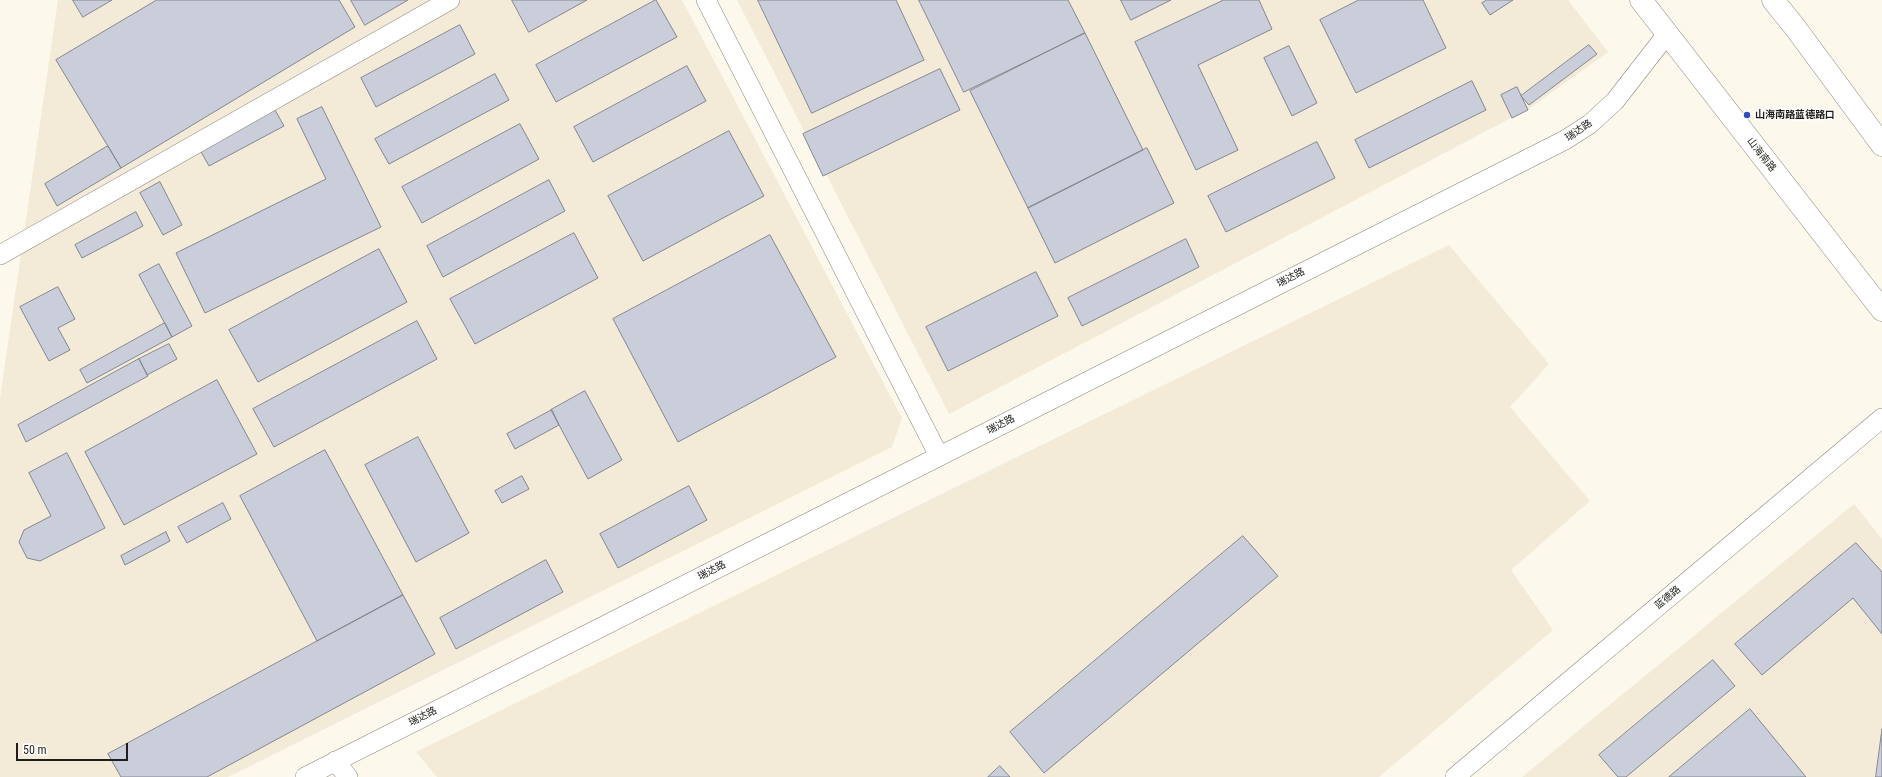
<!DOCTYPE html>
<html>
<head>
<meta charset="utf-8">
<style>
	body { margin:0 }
	#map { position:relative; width:1882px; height:777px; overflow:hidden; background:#fdf8ec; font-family:"Roboto Condensed",sans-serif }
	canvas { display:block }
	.scale { position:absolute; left:16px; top:743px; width:112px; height:18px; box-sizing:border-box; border:2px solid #201e1a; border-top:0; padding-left:5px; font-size:12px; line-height:14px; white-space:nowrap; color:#201e1a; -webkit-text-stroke:3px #fff; paint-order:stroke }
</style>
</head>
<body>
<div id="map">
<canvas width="1882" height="777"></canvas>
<div class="scale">50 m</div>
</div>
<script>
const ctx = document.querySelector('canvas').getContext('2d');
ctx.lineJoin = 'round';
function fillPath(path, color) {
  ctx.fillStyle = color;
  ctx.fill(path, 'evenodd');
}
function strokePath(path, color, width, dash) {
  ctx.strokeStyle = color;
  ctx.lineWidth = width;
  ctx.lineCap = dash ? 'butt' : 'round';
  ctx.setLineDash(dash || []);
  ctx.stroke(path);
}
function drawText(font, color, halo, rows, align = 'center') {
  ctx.font = font + ' "Roboto Condensed","Noto Sans SC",sans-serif';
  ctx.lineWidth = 3;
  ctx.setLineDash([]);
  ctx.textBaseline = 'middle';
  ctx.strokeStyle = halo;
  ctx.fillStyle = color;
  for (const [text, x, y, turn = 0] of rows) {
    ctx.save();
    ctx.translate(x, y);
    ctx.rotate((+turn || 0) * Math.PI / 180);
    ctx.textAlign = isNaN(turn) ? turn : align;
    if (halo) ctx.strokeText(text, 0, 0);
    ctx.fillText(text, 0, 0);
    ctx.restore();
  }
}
fillPath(new Path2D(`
	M 58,0 L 682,0 L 902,418 L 892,447 L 228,777 L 0,777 L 0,398 Z
	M 737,0 L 1568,0 L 1608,52 L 1530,108 L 949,414 Z
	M 1449,245 L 1549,364 L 1510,407 L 1590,501 L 1511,570 L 1553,630 L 1379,777 L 437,777 L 416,752 Z
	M 1854,504 L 1882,539 L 1882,777 L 1522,777 Z`), '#f3ebd8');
const building = new Path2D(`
	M 73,0 L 112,0 L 83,17 Z
	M 157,0 L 339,0 L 355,27 L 121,168 L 56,60 Z
	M 351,0 L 408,0 L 365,25 Z
	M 512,0 L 587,0 L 529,32 Z
	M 656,0 L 677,37 L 556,102 L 536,65 Z
	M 758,0 L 896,0 L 924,60 L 812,113 Z
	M 919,0 L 1068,0 L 1085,33 L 964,92 Z
	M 1121,0 L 1171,0 L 1131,20 Z
	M 1224,0 L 1259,0 L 1272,29 L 1198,65 L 1238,150 L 1196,170 L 1135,42 Z
	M 1359,0 L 1423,0 L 1446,48 L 1356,93 L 1320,20 Z
	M 1487,0 L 1513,0 L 1490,15 L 1482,3 Z
	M 460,25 L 475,54 L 376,107 L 361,78 Z
	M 1085,33 L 1143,150 L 1028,208 L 970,91 Z
	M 1589,45 L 1597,54 L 1529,105 L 1521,96 Z
	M 1289,46 L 1317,103 L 1292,116 L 1264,58 Z
	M 687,66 L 706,101 L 593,162 L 574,127 Z
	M 940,69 L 960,110 L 823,176 L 803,134 Z
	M 495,74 L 509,100 L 389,164 L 375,139 Z
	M 1472,81 L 1486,110 L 1369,168 L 1355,140 Z
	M 1517,87 L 1528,110 L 1512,118 L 1501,95 Z
	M 322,107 L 381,227 L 205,313 L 176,253 L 326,179 L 297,119 Z
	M 275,110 L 284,126 L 209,166 L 200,150 Z
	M 520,124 L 539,159 L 422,223 L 402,187 Z
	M 729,131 L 764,196 L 643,261 L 608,196 Z
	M 1317,142 L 1335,178 L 1226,232 L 1208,196 Z
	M 108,146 L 121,168 L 57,206 L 45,184 Z
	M 1147,148 L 1174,203 L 1055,263 L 1028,208 Z
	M 549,180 L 565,211 L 443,277 L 427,246 Z
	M 160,182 L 182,225 L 163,235 L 140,193 Z
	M 136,212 L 143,226 L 82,258 L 75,245 Z
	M 574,233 L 598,278 L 475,344 L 450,299 Z
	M 770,235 L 836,357 L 678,442 L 613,319 Z
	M 1186,239 L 1199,267 L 1082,326 L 1068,298 Z
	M 379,249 L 407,302 L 258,382 L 229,330 Z
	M 159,264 L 192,326 L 172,337 L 139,275 Z
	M 1036,272 L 1058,316 L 948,371 L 926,327 Z
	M 58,287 L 75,319 L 58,328 L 70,350 L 49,361 L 20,307 Z
	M 417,321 L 437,359 L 274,447 L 253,409 Z
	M 165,323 L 172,337 L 87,383 L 80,370 Z
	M 169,344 L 177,359 L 147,375 L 139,359 Z
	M 139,359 L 148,376 L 26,442 L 18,425 Z
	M 217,380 L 257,454 L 124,525 L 85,452 Z
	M 585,391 L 622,460 L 588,479 L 551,410 Z
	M 552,410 L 559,425 L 515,449 L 507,434 Z
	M 418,437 L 469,533 L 416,562 L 365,465 Z
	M 325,450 L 403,595 L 317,641 L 240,496 Z
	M 67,453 L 105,528 L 40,561 L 27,558 L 19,542 L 24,530 L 51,516 L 29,473 Z
	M 522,476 L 529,489 L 502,503 L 495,491 Z
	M 689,486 L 707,520 L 618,568 L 600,534 Z
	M 223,503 L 231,519 L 187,543 L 178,527 Z
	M 166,532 L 170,541 L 125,565 L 121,556 Z
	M 1243,536 L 1278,576 L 1044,773 L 1010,732 Z
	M 1856,543 L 1882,572 L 1882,634 L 1853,598 L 1762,675 L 1735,644 Z
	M 546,560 L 563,592 L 456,649 L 440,618 Z
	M 403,595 L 435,654 L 207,777 L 121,777 L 108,754 Z
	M 1713,660 L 1735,686 L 1626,777 L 1618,777 L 1599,755 Z
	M 1750,709 L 1806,777 L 1669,777 Z
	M 1882,729 L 1882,777 L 1876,777 Z
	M 1000,766 L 1010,777 L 988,777 Z`);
fillPath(building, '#caceda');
strokePath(building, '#838792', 1);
const minor = new Path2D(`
	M 706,0 L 939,456
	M 0,255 L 450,0
	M 335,761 L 348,777
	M 305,777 L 1565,140 L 1590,124 L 1615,101 L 1667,34
	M 1455,777 L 1882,418`);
const major = new Path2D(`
	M 1641,0 L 1882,310
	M 1773,0 L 1794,26 L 1882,145`);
strokePath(minor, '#8b877c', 20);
strokePath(major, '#8b877c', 23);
strokePath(minor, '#fff', 19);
strokePath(major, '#fff', 22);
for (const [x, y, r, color] of [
	[1747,115,4,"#334dbe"]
]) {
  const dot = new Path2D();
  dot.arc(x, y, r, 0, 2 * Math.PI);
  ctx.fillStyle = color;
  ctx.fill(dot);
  strokePath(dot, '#fff', 1.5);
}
drawText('bold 10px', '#201e1a', '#fff', [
	["山海南路蓝德路口",1755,115]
], 'left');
drawText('10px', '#201e1a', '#fff', [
	["瑞达路",1579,131,-34],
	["山海南路",1761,155,52],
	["瑞达路",1291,278,-27],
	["瑞达路",1001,425,-27],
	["瑞达路",712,571,-27],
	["蓝德路",1668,598,-40],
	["瑞达路",423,717,-27]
]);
</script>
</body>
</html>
